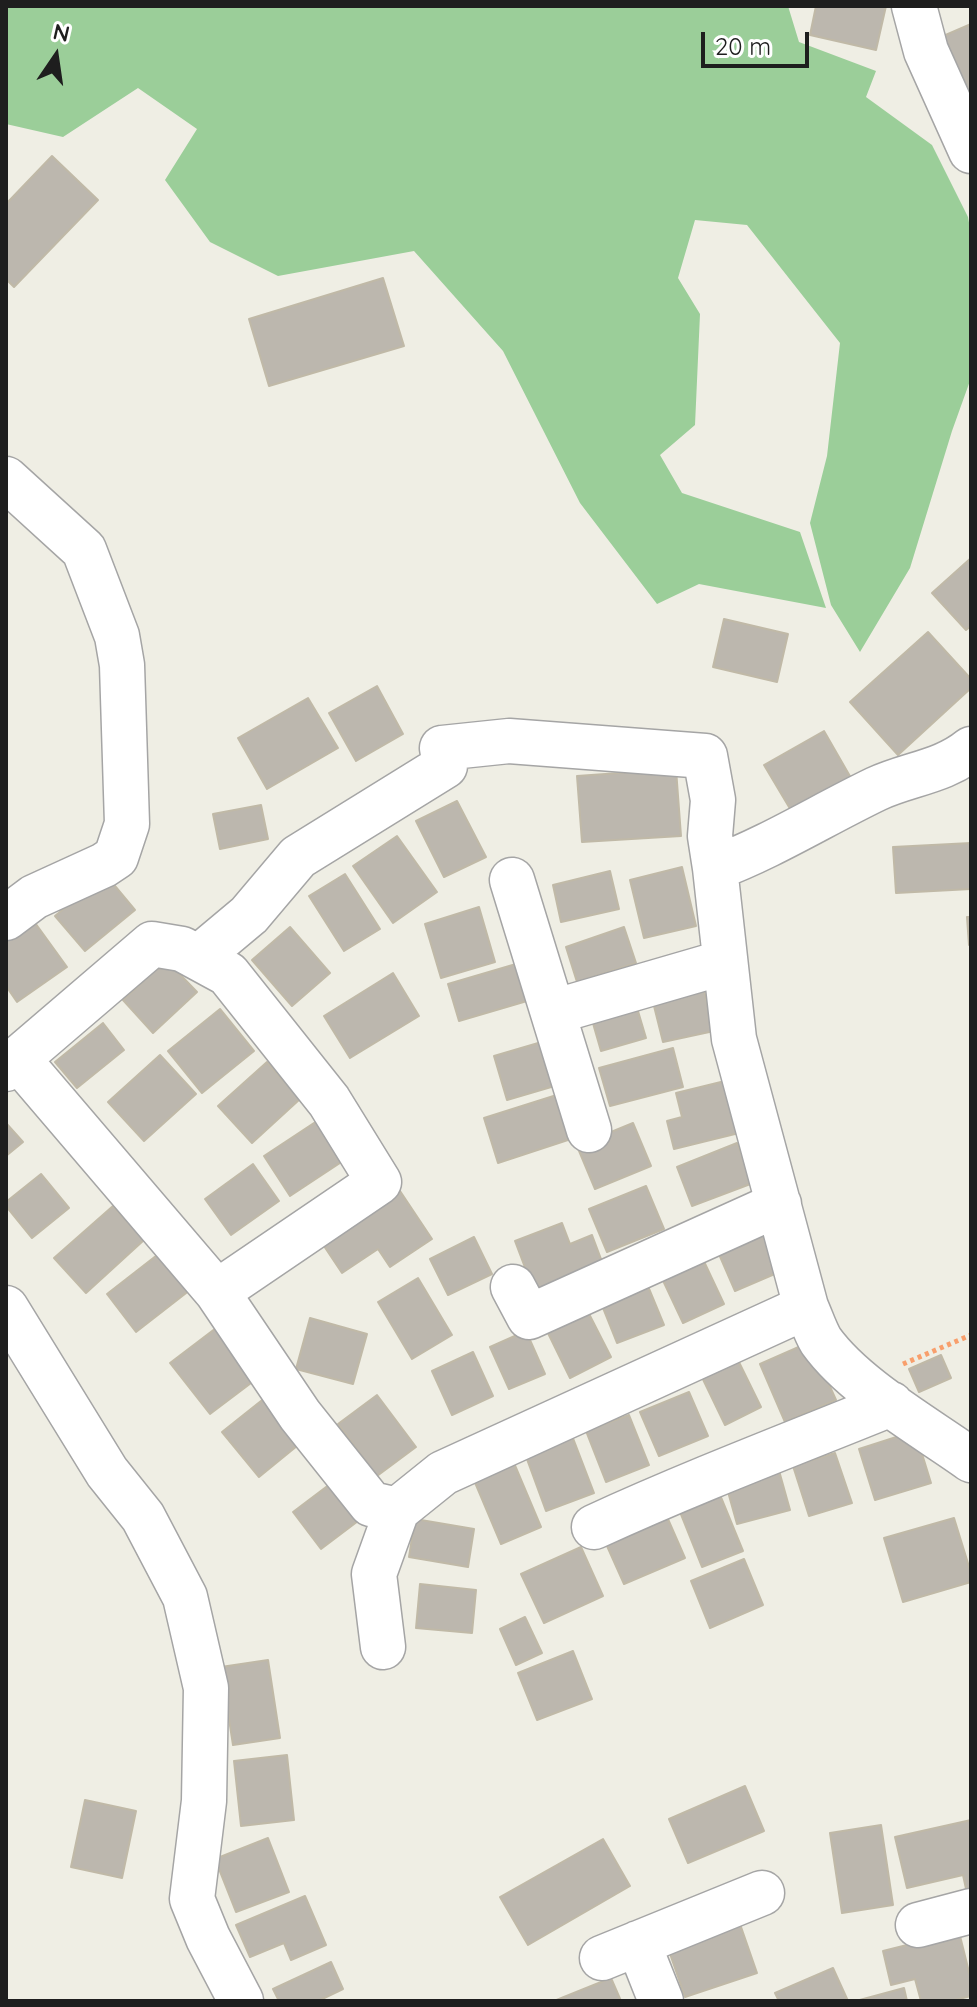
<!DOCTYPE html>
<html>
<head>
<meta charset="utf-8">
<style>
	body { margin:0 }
	#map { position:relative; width:977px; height:2007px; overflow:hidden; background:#efeee4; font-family:Quicksand,sans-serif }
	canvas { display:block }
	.frame { position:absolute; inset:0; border:8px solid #1e1e1e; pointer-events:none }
	.north { position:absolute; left:16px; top:16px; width:80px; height:80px; -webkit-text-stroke:6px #fff; paint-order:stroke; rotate:13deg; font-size:22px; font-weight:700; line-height:32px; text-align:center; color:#1e1e1e }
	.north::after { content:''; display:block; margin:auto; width:28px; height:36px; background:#1e1e1e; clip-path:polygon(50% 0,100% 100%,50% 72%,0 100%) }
	.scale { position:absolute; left:701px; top:32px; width:108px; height:36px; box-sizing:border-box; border:4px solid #1e1e1e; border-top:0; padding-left:10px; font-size:24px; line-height:28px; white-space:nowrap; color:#1e1e1e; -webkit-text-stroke:6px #fff; paint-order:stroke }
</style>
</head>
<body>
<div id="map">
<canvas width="977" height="2007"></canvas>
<div class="frame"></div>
<div class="north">N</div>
<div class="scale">20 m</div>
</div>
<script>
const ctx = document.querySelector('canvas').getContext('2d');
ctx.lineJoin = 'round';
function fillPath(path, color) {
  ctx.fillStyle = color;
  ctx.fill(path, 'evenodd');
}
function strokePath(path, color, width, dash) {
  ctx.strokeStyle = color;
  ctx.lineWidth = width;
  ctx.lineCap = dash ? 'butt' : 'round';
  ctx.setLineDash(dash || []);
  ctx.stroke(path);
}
fillPath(new Path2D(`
	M 6,6 L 788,6 L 799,42 L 876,71 L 866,97 L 932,145 L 968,217 L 971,234 L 971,378 L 952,431 L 910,568 L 860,652 L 831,605 L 810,523 L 827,456 L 840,343 L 747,225 L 695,220 L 678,278 L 700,314 L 695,425 L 660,455 L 682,493 L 800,532 L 826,608 L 699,584 L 657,604 L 580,503 L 503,351 L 414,251 L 278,276 L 210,242 L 165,180 L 197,129 L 138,88 L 63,137 L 6,124 Z`), '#9bce99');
const building = new Path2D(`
	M 816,6 L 886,6 L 876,50 L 810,35 Z
	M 971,24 L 971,97 L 969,98 L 941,37 Z
	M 52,156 L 98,200 L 14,287 L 6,279 L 6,204 Z
	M 383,278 L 404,346 L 269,386 L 249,319 Z
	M 971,558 L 971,626 L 966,630 L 932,593 Z
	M 724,619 L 788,634 L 777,682 L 713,667 Z
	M 928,632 L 971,679 L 971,688 L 898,755 L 850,702 Z
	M 377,686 L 403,734 L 356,761 L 329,713 Z
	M 308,698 L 338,748 L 267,789 L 238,738 Z
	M 824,731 L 851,778 L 792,812 L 764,765 Z
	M 676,769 L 681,836 L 582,842 L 577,776 Z
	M 457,801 L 486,857 L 444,877 L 416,821 Z
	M 261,805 L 268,839 L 220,849 L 213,814 Z
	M 397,836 L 437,892 L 393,923 L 353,866 Z
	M 971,843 L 971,889 L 896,893 L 893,847 Z
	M 682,867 L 696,926 L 644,938 L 630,880 Z
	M 610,871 L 619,909 L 561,922 L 553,885 Z
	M 105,874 L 135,910 L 85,951 L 55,916 Z
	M 345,874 L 380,929 L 344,951 L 309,896 Z
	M 479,907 L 495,962 L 441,978 L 425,924 Z
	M 967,917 L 971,917 L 971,945 L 969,945 Z
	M 33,920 L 67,967 L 17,1002 L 6,986 L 6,939 Z
	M 290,927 L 330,973 L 292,1006 L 252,960 Z
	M 624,927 L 636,963 L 577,982 L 566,947 Z
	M 166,960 L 197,992 L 153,1033 L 123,1000 Z
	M 516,964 L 527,1001 L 459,1021 L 448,984 Z
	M 393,973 L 419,1016 L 350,1058 L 324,1016 Z
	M 703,986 L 714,1031 L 663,1042 L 652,998 Z
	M 635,1001 L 646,1038 L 601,1051 L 590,1013 Z
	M 220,1009 L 254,1051 L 202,1093 L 168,1051 Z
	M 103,1023 L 124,1050 L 77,1088 L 55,1062 Z
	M 545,1041 L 558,1085 L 507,1100 L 494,1056 Z
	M 673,1048 L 683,1087 L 610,1106 L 599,1068 Z
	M 160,1055 L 196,1094 L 144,1141 L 108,1102 Z
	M 267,1062 L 300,1099 L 252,1143 L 218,1106 Z
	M 725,1081 L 739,1133 L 674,1149 L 667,1121 L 682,1117 L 676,1093 Z
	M 563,1093 L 577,1137 L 498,1163 L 484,1118 Z
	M 320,1119 L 346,1159 L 290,1196 L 264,1156 Z
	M 6,1123 L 23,1142 L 6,1156 Z
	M 633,1123 L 651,1166 L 595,1189 L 577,1146 Z
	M 737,1143 L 753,1183 L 692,1206 L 677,1167 Z
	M 253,1164 L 279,1201 L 231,1235 L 205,1199 Z
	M 41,1174 L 69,1208 L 32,1238 L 6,1206 L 6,1202 Z
	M 646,1186 L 664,1229 L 607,1252 L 589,1209 Z
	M 400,1191 L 432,1239 L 390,1267 L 378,1249 L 342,1273 L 322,1243 Z
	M 113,1206 L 144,1240 L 86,1293 L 54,1258 Z
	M 562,1223 L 570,1244 L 592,1235 L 604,1267 L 535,1294 L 515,1241 Z
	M 764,1225 L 784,1270 L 735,1291 L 715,1245 Z
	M 474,1237 L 492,1274 L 448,1295 L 430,1259 Z
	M 161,1252 L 190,1290 L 136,1332 L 107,1294 Z
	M 700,1253 L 724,1304 L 683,1323 L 659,1272 Z
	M 418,1278 L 452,1335 L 412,1359 L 378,1302 Z
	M 645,1279 L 664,1325 L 617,1343 L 599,1298 Z
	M 585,1306 L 611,1357 L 570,1378 L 545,1327 Z
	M 310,1318 L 367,1334 L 353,1384 L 296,1369 Z
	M 220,1325 L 259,1377 L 210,1414 L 170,1363 Z
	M 526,1331 L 545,1374 L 509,1389 L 490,1347 Z
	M 810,1342 L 836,1400 L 785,1422 L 760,1364 Z
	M 473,1352 L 493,1396 L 452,1415 L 432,1371 Z
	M 734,1352 L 761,1407 L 725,1425 L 698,1369 Z
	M 941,1355 L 951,1378 L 919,1392 L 909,1369 Z
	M 689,1392 L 708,1436 L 659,1456 L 640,1412 Z
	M 271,1393 L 308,1437 L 259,1477 L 222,1432 Z
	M 377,1395 L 416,1447 L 377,1476 L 338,1424 Z
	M 629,1415 L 649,1465 L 606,1482 L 586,1431 Z
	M 915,1431 L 931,1483 L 875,1500 L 859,1449 Z
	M 571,1433 L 594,1493 L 546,1511 L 524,1451 Z
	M 835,1453 L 852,1503 L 809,1516 L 793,1466 Z
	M 511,1456 L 541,1527 L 501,1544 L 471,1473 Z
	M 778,1467 L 790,1510 L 737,1524 L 725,1481 Z
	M 338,1478 L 366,1515 L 321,1549 L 293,1512 Z
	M 718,1490 L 743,1551 L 702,1567 L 678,1507 Z
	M 664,1510 L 685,1558 L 624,1584 L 603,1537 Z
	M 954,1518 L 971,1573 L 971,1582 L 903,1602 L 884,1538 Z
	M 415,1519 L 474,1529 L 468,1567 L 409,1557 Z
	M 581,1547 L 603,1596 L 544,1623 L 521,1574 Z
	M 744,1559 L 763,1605 L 710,1628 L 691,1581 Z
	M 420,1584 L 476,1590 L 472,1633 L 416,1628 Z
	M 525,1617 L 542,1653 L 516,1665 L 500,1629 Z
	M 573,1651 L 592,1699 L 537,1720 L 518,1673 Z
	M 268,1660 L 280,1738 L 233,1745 L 221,1667 Z
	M 287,1755 L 294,1820 L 241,1826 L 234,1761 Z
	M 745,1786 L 764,1831 L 688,1863 L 669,1819 Z
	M 85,1800 L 136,1811 L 122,1878 L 71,1867 Z
	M 971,1820 L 971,1897 L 968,1898 L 963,1875 L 907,1888 L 895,1837 Z
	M 881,1825 L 893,1905 L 842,1913 L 830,1833 Z
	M 268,1838 L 289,1892 L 236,1912 L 215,1859 Z
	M 603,1839 L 630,1886 L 528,1945 L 500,1897 Z
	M 305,1896 L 326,1945 L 291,1960 L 284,1943 L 250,1957 L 236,1925 Z
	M 740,1924 L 757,1973 L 685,1997 L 668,1948 Z
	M 959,1932 L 971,1980 L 971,1996 L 951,2001 L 921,2001 L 915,1979 L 891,1985 L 883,1951 Z
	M 331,1962 L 343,1989 L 318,2001 L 279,2001 L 273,1989 Z
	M 833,1968 L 848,2001 L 779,2001 L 775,1993 Z
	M 611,1978 L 621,2001 L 554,2001 Z
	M 904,1988 L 907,2001 L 856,2001 Z`);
fillPath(building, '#bcb7ae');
strokePath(building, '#c0b9a7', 2);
const minor = new Path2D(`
	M 914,6 L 926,51 L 971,151
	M 6,479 L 84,550 L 117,636 L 122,665 L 127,824 L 116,857 L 104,865 L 34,897 L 6,918
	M 971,749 C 943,772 908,774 876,789 C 822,815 771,847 715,868 L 734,1039 L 806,1307 C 811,1318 815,1331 821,1341 C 854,1387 925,1427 971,1460
	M 512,880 L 589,1130
	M 200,956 L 249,915 L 298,857 L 445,766 L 442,748 L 509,741 L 705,756 L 713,800 L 710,836 L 715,868
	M 553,1012 L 725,962
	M 18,1059 L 217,1292 L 300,1415 L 371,1504 L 397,1510
	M 6,1069 L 152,944 L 182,949 L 228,974 L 329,1101 L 379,1182 L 217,1292
	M 513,1287 L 529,1317 L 779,1204
	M 6,1308 L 107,1472 L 143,1517 L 185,1597 L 206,1688 L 204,1801 L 192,1899 L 208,1938 L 241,2001
	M 594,1527 C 692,1482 792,1444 891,1404
	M 383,1647 L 374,1574 L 397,1510 L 443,1473 L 806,1307
	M 918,1925 L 971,1911
	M 638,1943 L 661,2001
	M 602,1958 L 762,1893`);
strokePath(minor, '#a5a5a5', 47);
strokePath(new Path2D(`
	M 903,1364 L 971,1335`), '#f89f6c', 5, [4, 4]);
strokePath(minor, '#fff', 44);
</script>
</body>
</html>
